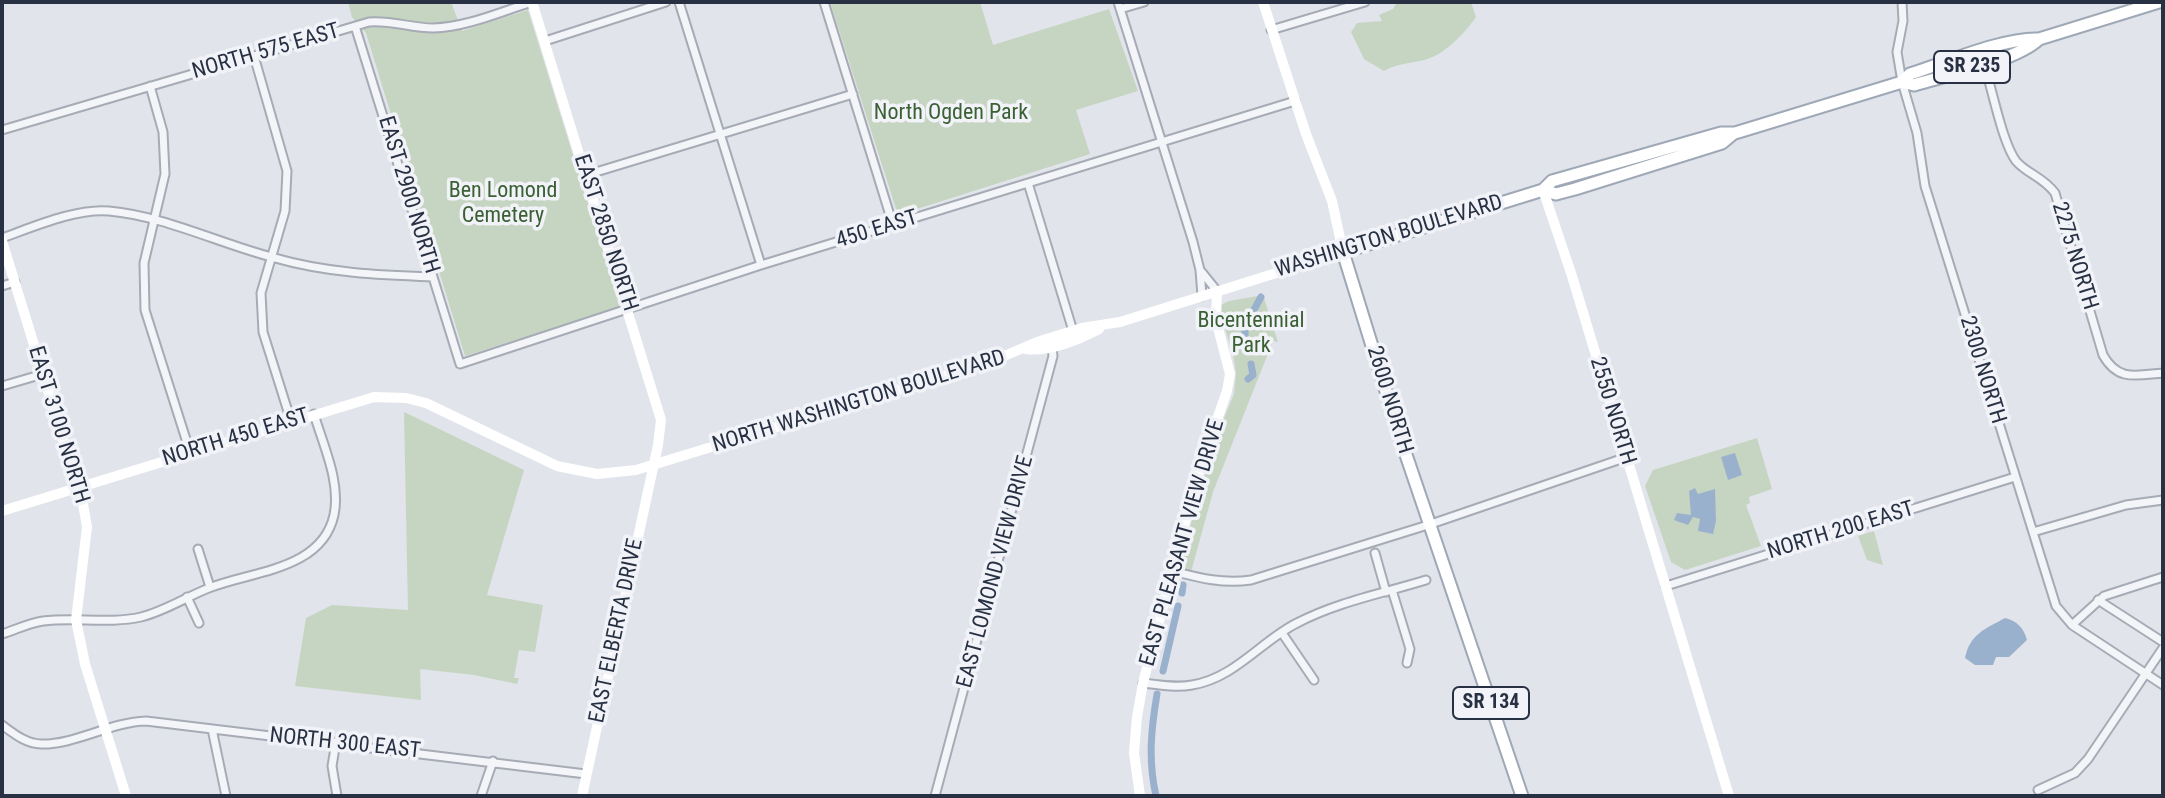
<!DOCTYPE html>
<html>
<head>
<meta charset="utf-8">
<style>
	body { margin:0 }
	#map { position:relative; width:2165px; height:798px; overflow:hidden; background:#e1e4ea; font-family:"Roboto Condensed",sans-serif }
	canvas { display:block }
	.frame { position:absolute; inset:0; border:4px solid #283143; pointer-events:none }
</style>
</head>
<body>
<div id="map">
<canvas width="2165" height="798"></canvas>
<div class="frame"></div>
</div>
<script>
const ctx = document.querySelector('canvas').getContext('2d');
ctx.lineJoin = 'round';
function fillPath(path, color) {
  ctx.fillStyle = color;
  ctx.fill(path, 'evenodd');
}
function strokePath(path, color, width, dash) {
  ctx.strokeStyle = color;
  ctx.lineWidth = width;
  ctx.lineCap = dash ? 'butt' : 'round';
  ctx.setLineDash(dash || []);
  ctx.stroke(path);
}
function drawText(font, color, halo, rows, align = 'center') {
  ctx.font = font + ' "Roboto Condensed",sans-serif';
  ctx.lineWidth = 7;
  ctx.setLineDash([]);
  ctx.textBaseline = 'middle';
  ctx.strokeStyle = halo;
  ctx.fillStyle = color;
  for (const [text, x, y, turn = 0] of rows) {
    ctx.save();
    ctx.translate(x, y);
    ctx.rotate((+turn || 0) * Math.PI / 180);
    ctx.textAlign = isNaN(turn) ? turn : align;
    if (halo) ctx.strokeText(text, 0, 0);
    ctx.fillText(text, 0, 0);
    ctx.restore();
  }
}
fillPath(new Path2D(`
	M 348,2 L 451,2 L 462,31 L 528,10 L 620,307 L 465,356 L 366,33 L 352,17 Z
	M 830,2 L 980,2 L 993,45 L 1109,9 L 1138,91 L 1076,110 L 1090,154 L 898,215 Z
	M 1397,2 L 1471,2 L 1476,17 C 1463,35 1443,57 1420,61 C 1409,63 1393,65 1384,71 L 1364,59 L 1351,32 L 1357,23 L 1382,21 L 1379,15 L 1393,9 Z
	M 1263,295 L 1278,342 L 1273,341 L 1213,492 L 1191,572 L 1178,569 L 1215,440 L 1234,394 L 1236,373 L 1233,354 L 1220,312 L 1221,305 L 1229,301 Z
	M 404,412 L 524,470 L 487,595 L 543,605 L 535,652 L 519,650 L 514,678 L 519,678 L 517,684 L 474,675 L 420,669 L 421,700 L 295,686 L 306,618 L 332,605 L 408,610 Z
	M 1757,438 L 1772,489 L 1749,497 L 1750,503 L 1746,505 L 1761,546 L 1685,570 L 1671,562 L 1645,486 L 1653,470 Z
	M 1874,531 L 1883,565 L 1867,560 L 1858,536 Z`), '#c6d5c1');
fillPath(new Path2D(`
	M 1735,453 L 1742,475 L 1728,480 L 1721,457 Z
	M 1695,488 L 1698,494 L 1715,489 L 1716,521 L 1713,534 L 1698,531 L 1700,519 L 1693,517 L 1688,525 L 1674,520 L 1677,513 L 1691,515 L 1689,491 Z
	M 2005,618 C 2017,621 2024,628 2027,640 L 2009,657 L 1996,657 L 1993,665 L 1975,665 L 1965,658 C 1970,634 1985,629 2005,618 Z`), '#9ab1cd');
strokePath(new Path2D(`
	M 1245,335 L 1245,326 L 1261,297
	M 1248,379 L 1253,375 L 1251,364
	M 1182,593 L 1183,585
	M 1163,671 L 1178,606
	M 1156,796 C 1148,760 1151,730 1157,694`), '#9ab1cd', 7);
const street = new Path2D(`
	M 679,2 L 761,265
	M 824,2 L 893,225
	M 1118,2 L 1193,242 L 1200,270 L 1202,296
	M 1902,2 L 1903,21 L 1897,52 L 1902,82 L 1917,133 L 1925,186 L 2056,606 L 2072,625 L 2163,685
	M 1120,9 L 1144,2
	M 355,26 L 460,364 L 761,265 L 1295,101
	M 1271,30 L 1365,2
	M 545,41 L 666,2
	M 254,56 L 287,171 L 285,211 L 261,293 L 263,332 L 291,421
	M 1984,64 C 1992,88 2002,142 2016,161 C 2027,174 2042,176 2055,193 L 2103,355 C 2118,382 2137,375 2163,373
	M 150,86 L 163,132 L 165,174 L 144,263 L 145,310 L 190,452
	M 2,130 L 369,22 C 391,20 411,28 433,28 C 467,27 500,12 532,2
	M 586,175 L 853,94
	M 1028,183 L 1073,331
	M 2,238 C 33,227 76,208 109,211 C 165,216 220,244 275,258 C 327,273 379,275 433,277
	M 1200,270 L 1217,291
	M 2,286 L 15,282
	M 2,386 L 43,374
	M 2033,532 L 2126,505 L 2163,500
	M 198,549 L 210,587
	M 1375,553 L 1386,592
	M 1173,571 C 1200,578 1222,584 1251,580 L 1431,524 L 1627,457
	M 1666,586 L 2015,477
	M 1392,590 L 1410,649 L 1407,663
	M 187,597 L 199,623
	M 2098,600 L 2163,642
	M 2072,625 L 2104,596 L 2163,577
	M 1282,633 L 1314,680
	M 2,634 C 15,630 29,623 43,621 C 75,617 109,624 141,617 C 165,611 186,597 209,588 C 252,571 322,570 334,515 C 341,482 323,445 314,414
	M 1143,683 C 1159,685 1176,688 1192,685 C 1235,678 1261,641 1297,623 C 1337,602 1384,593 1426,580
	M 2,725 C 13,733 26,744 41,744 C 74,745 111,722 146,721 L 586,774
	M 212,729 L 226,796
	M 336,742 L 332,766 L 337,796
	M 2038,790 L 2075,773 L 2088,759 L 2163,648
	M 481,796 L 493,761
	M 935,796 L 1053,356 L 1052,347`);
const primary = new Path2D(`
	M 1902,82 L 1910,74 C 1945,63 2005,37 2039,39 L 2159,2
	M 1543,190 L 1556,194 L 1575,189 L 1722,143 L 1734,133
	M 1522,796 L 1402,443 L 1343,252 L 1543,190 L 1552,181 L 1721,133 L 1735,133 L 1902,82 L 1914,85 C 1947,75 2016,61 2039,39`);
strokePath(street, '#a6abb5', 11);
strokePath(primary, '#9fa8b7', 15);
strokePath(street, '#f4f5f8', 7);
strokePath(new Path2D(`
	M 532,2 L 661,420 L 658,445 L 582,796
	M 1543,190 L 1572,276 L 1729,796
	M 2,241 L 83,504 L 87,527 L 76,620 L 85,664 L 126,796
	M 1025,349 C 1049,352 1078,340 1099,329
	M 2,511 L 374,397 L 406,398 L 426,403 L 557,466 L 597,474 L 636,470 L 990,362 L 1037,342 L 1082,328 L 1120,322 L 1343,252 L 1332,201 L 1306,134 L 1263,2
	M 1140,796 L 1134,753 L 1137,717 L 1143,683 L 1196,480 L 1227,391 L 1230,374 L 1216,320 L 1217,291`), '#fff', 10);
strokePath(primary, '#fff', 11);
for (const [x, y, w] of [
	[1972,67,76],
	[1491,703,76]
]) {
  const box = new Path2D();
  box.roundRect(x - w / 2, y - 16, w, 32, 6);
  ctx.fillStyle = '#f1f3f8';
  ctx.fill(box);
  strokePath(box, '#283143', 2);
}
drawText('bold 20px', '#283143', null, [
	["SR 235",1972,67],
	["SR 134",1491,703]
]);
drawText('22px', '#283143', '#f1f3f8', [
	["NORTH 575 EAST",266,52,-16],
	["EAST 2900 NORTH",408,195,73],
	["450 EAST",877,230,-17],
	["EAST 2850 NORTH",605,233,72],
	["WASHINGTON BOULEVARD",1389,237,-17],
	["2275 NORTH",2074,256,73],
	["2300 NORTH",1982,370,73],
	["2600 NORTH",1389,400,73],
	["NORTH WASHINGTON BOULEVARD",859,402,-17],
	["2550 NORTH",1612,411,73],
	["EAST 3100 NORTH",58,425,73],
	["NORTH 450 EAST",236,438,-17],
	["NORTH 200 EAST",1841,531,-17],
	["EAST PLEASANT VIEW DRIVE",1183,543,-74],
	["EAST LOMOND VIEW DRIVE",996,572,-75],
	["EAST ELBERTA DRIVE",617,631,-78],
	["NORTH 300 EAST",345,744,6]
]);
drawText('22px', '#3b6034', '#f1f3f8', [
	["North Ogden Park",951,113],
	["Ben Lomond",503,191],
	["Cemetery",503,216],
	["Bicentennial",1251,321],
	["Park",1251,346]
]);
</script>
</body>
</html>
